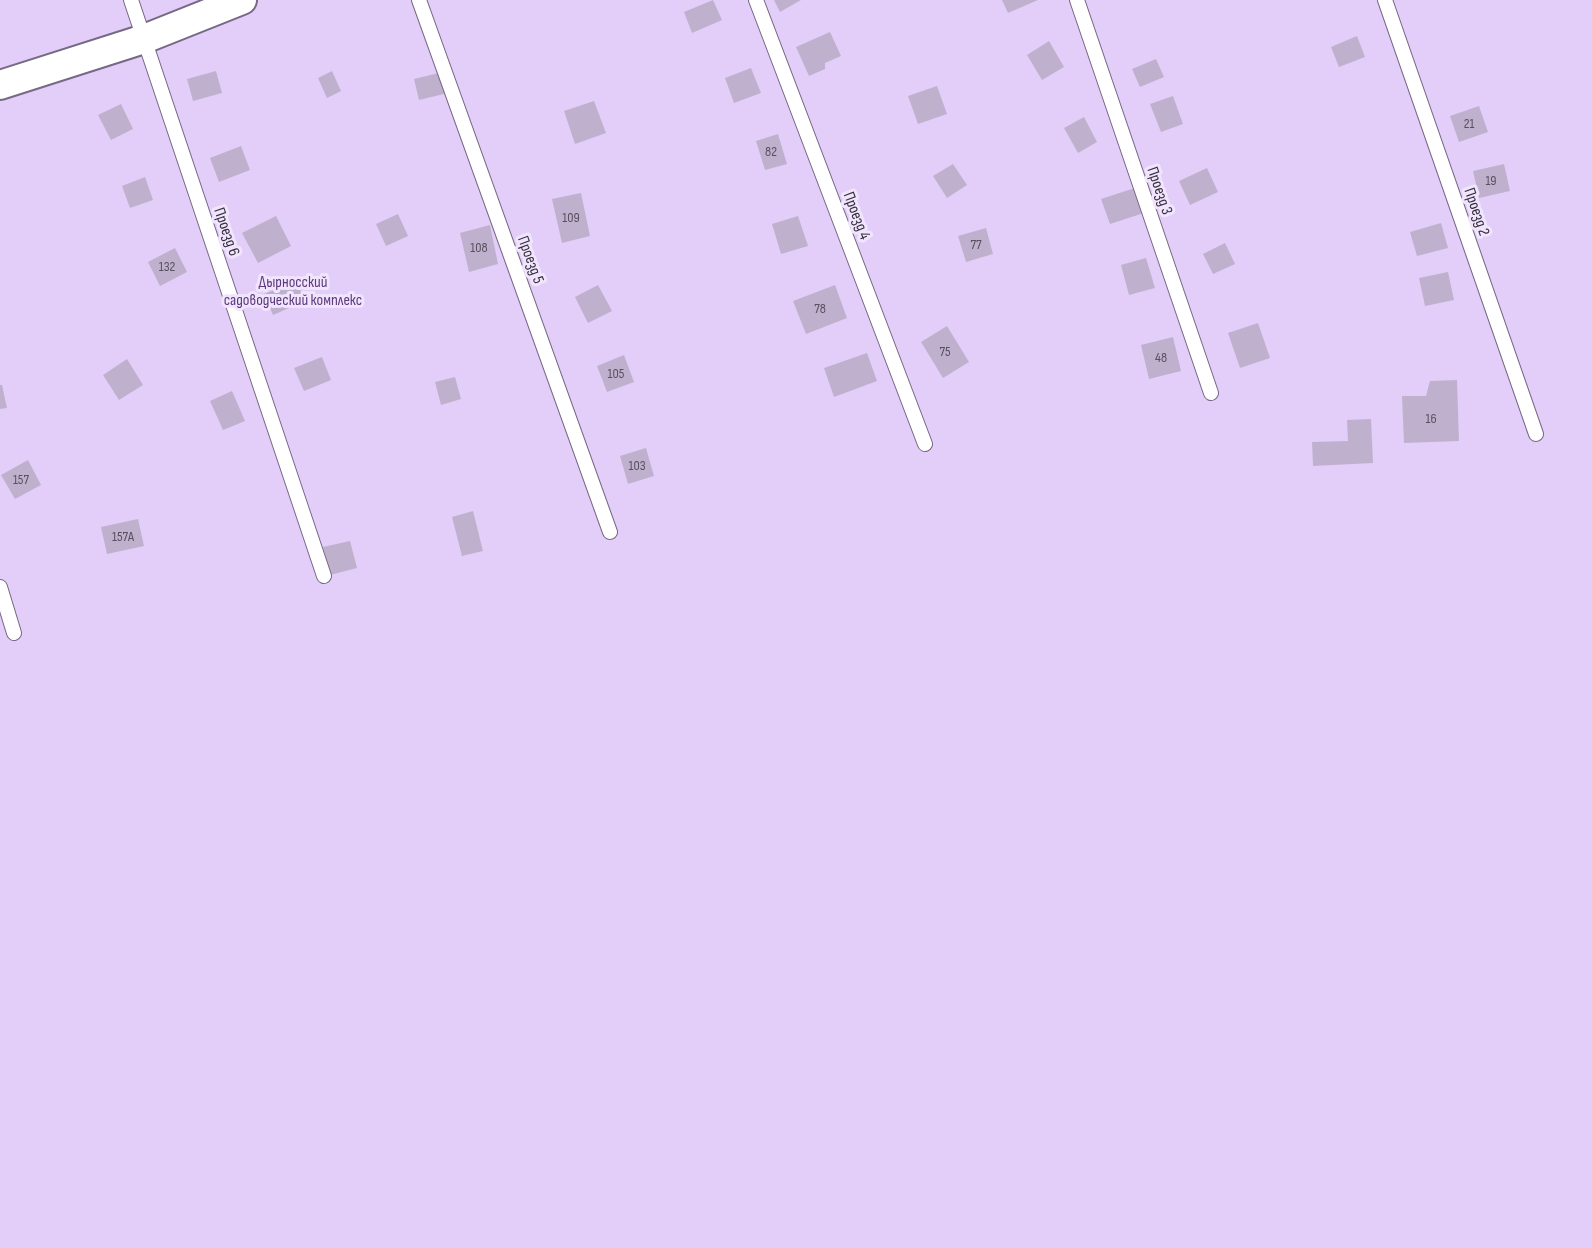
<!DOCTYPE html>
<html>
<head>
<meta charset="utf-8">
<style>
	body { margin:0 }
	canvas { display:block; background:#f1e5fe }
</style>
</head>
<body>
<canvas width="1592" height="1248"></canvas>
<script>
const ctx = document.querySelector('canvas').getContext('2d');
ctx.lineJoin = 'round';
function fillPath(path, color) {
  ctx.fillStyle = color;
  ctx.fill(path, 'evenodd');
}
function strokePath(path, color, width, dash) {
  ctx.strokeStyle = color;
  ctx.lineWidth = width;
  ctx.lineCap = dash ? 'butt' : 'round';
  ctx.setLineDash(dash || []);
  ctx.stroke(path);
}
function drawText(font, color, halo, rows, align = 'center') {
  ctx.font = font + ' "Sofia Sans Condensed",sans-serif';
  ctx.lineWidth = 6;
  ctx.setLineDash([]);
  ctx.textBaseline = 'middle';
  ctx.strokeStyle = halo;
  ctx.fillStyle = color;
  for (const [text, x, y, turn = 0] of rows) {
    ctx.save();
    ctx.translate(x, y);
    ctx.rotate((+turn || 0) * Math.PI / 180);
    ctx.textAlign = isNaN(turn) ? turn : align;
    if (halo) ctx.strokeText(text, 0, 0);
    ctx.fillText(text, 0, 0);
    ctx.restore();
  }
}
fillPath(new Path2D(`
	M 0,0 L 1592,0 L 1592,1248 L 0,1248 Z`), '#e2cef8');
fillPath(new Path2D(`
	M 713,0 L 722,20 L 692,33 L 684,12 Z
	M 774,0 L 801,0 L 780,12 Z
	M 1002,0 L 1038,0 L 1008,13 Z
	M 830,32 L 841,56 L 825,63 L 825,69 L 809,76 L 796,47 Z
	M 1357,36 L 1365,57 L 1339,67 L 1331,47 Z
	M 1049,41 L 1064,67 L 1042,80 L 1027,55 Z
	M 1156,59 L 1164,77 L 1140,87 L 1132,69 Z
	M 751,68 L 761,93 L 734,103 L 725,78 Z
	M 216,71 L 222,93 L 193,101 L 187,79 Z
	M 332,71 L 341,91 L 327,98 L 318,78 Z
	M 443,72 L 448,93 L 419,100 L 414,79 Z
	M 937,86 L 947,114 L 918,124 L 908,96 Z
	M 1173,96 L 1183,124 L 1161,132 L 1150,104 Z
	M 594,101 L 606,133 L 575,144 L 564,111 Z
	M 121,104 L 133,129 L 111,140 L 98,115 Z
	M 1479,106 L 1488,132 L 1459,142 L 1450,116 Z
	M 1084,117 L 1097,142 L 1078,153 L 1064,128 Z
	M 778,134 L 787,164 L 765,170 L 756,141 Z
	M 241,146 L 250,170 L 219,182 L 210,158 Z
	M 953,164 L 967,185 L 947,198 L 933,176 Z
	M 1504,164 L 1510,191 L 1479,198 L 1473,171 Z
	M 1207,168 L 1218,192 L 1190,205 L 1179,181 Z
	M 145,177 L 153,200 L 130,208 L 122,186 Z
	M 1138,187 L 1147,212 L 1110,224 L 1101,199 Z
	M 581,193 L 590,236 L 562,243 L 552,199 Z
	M 398,214 L 408,236 L 386,246 L 376,224 Z
	M 276,216 L 291,246 L 258,263 L 242,233 Z
	M 798,216 L 808,246 L 781,254 L 772,224 Z
	M 1441,223 L 1448,248 L 1417,256 L 1410,232 Z
	M 490,225 L 498,264 L 469,272 L 460,233 Z
	M 986,228 L 993,254 L 966,262 L 958,236 Z
	M 1225,243 L 1235,264 L 1213,274 L 1203,254 Z
	M 175,248 L 187,272 L 160,286 L 148,262 Z
	M 1146,258 L 1155,288 L 1129,295 L 1121,265 Z
	M 1448,272 L 1454,300 L 1425,306 L 1419,278 Z
	M 296,281 L 305,301 L 273,315 L 264,294 Z
	M 598,285 L 612,311 L 588,323 L 575,297 Z
	M 835,285 L 847,318 L 806,334 L 793,301 Z
	M 1258,323 L 1270,358 L 1240,368 L 1228,333 Z
	M 947,326 L 969,362 L 943,378 L 921,342 Z
	M 1173,337 L 1181,371 L 1149,379 L 1141,345 Z
	M 867,353 L 877,381 L 834,397 L 824,368 Z
	M 624,355 L 634,382 L 607,392 L 597,366 Z
	M 322,357 L 331,380 L 304,391 L 294,368 Z
	M 127,359 L 143,385 L 119,400 L 103,375 Z
	M 455,377 L 461,399 L 441,405 L 435,382 Z
	M 1457,380 L 1459,441 L 1404,443 L 1402,396 L 1426,396 L 1430,381 Z
	M 0,385 L 2,385 L 7,408 L 0,409 Z
	M 232,391 L 245,421 L 223,430 L 210,401 Z
	M 1371,419 L 1373,463 L 1313,466 L 1312,442 L 1348,441 L 1347,420 Z
	M 646,448 L 654,476 L 628,484 L 620,456 Z
	M 28,460 L 41,485 L 15,499 L 1,475 Z
	M 473,511 L 483,551 L 462,556 L 452,517 Z
	M 138,519 L 144,546 L 107,554 L 101,527 Z
	M 350,541 L 357,568 L 330,575 L 323,547 Z`), '#bfb1ce');
const lane = new Path2D(`
	M 131,0 L 324,576
	M 419,0 L 610,532
	M 756,0 L 925,444
	M 1077,0 L 1211,393
	M 1385,0 L 1536,434
	M 0,587 L 14,633`);
const street = new Path2D(`
	M 0,85 L 144,39 L 242,0`);
strokePath(lane, '#766984', 16);
strokePath(street, '#766984', 32);
strokePath(lane, '#fff', 14);
strokePath(street, '#fff', 28);
drawText('14px', '#585060', null, [
	["21",1469,124],
	["82",771,152],
	["19",1491,181],
	["109",571,218],
	["77",976,245],
	["108",479,248],
	["132",167,267],
	["78",820,309],
	["75",945,352],
	["48",1161,358],
	["105",616,374],
	["16",1431,419],
	["103",637,466],
	["157",21,480],
	["157А",123,537]
]);
drawText('16px', '#352f3b', '#f1e5fe', [
	["Проезд 3",1159,191,71],
	["Проезд 2",1476,212,71],
	["Проезд 4",856,216,69],
	["Проезд 6",226,232,71],
	["Проезд 5",530,260,70]
]);
drawText('16px', '#5d3a7c', '#f1e5fe', [
	["Дырносский",293,283],
	["садоводческий комплекс",293,301]
]);
</script>
</body>
</html>
